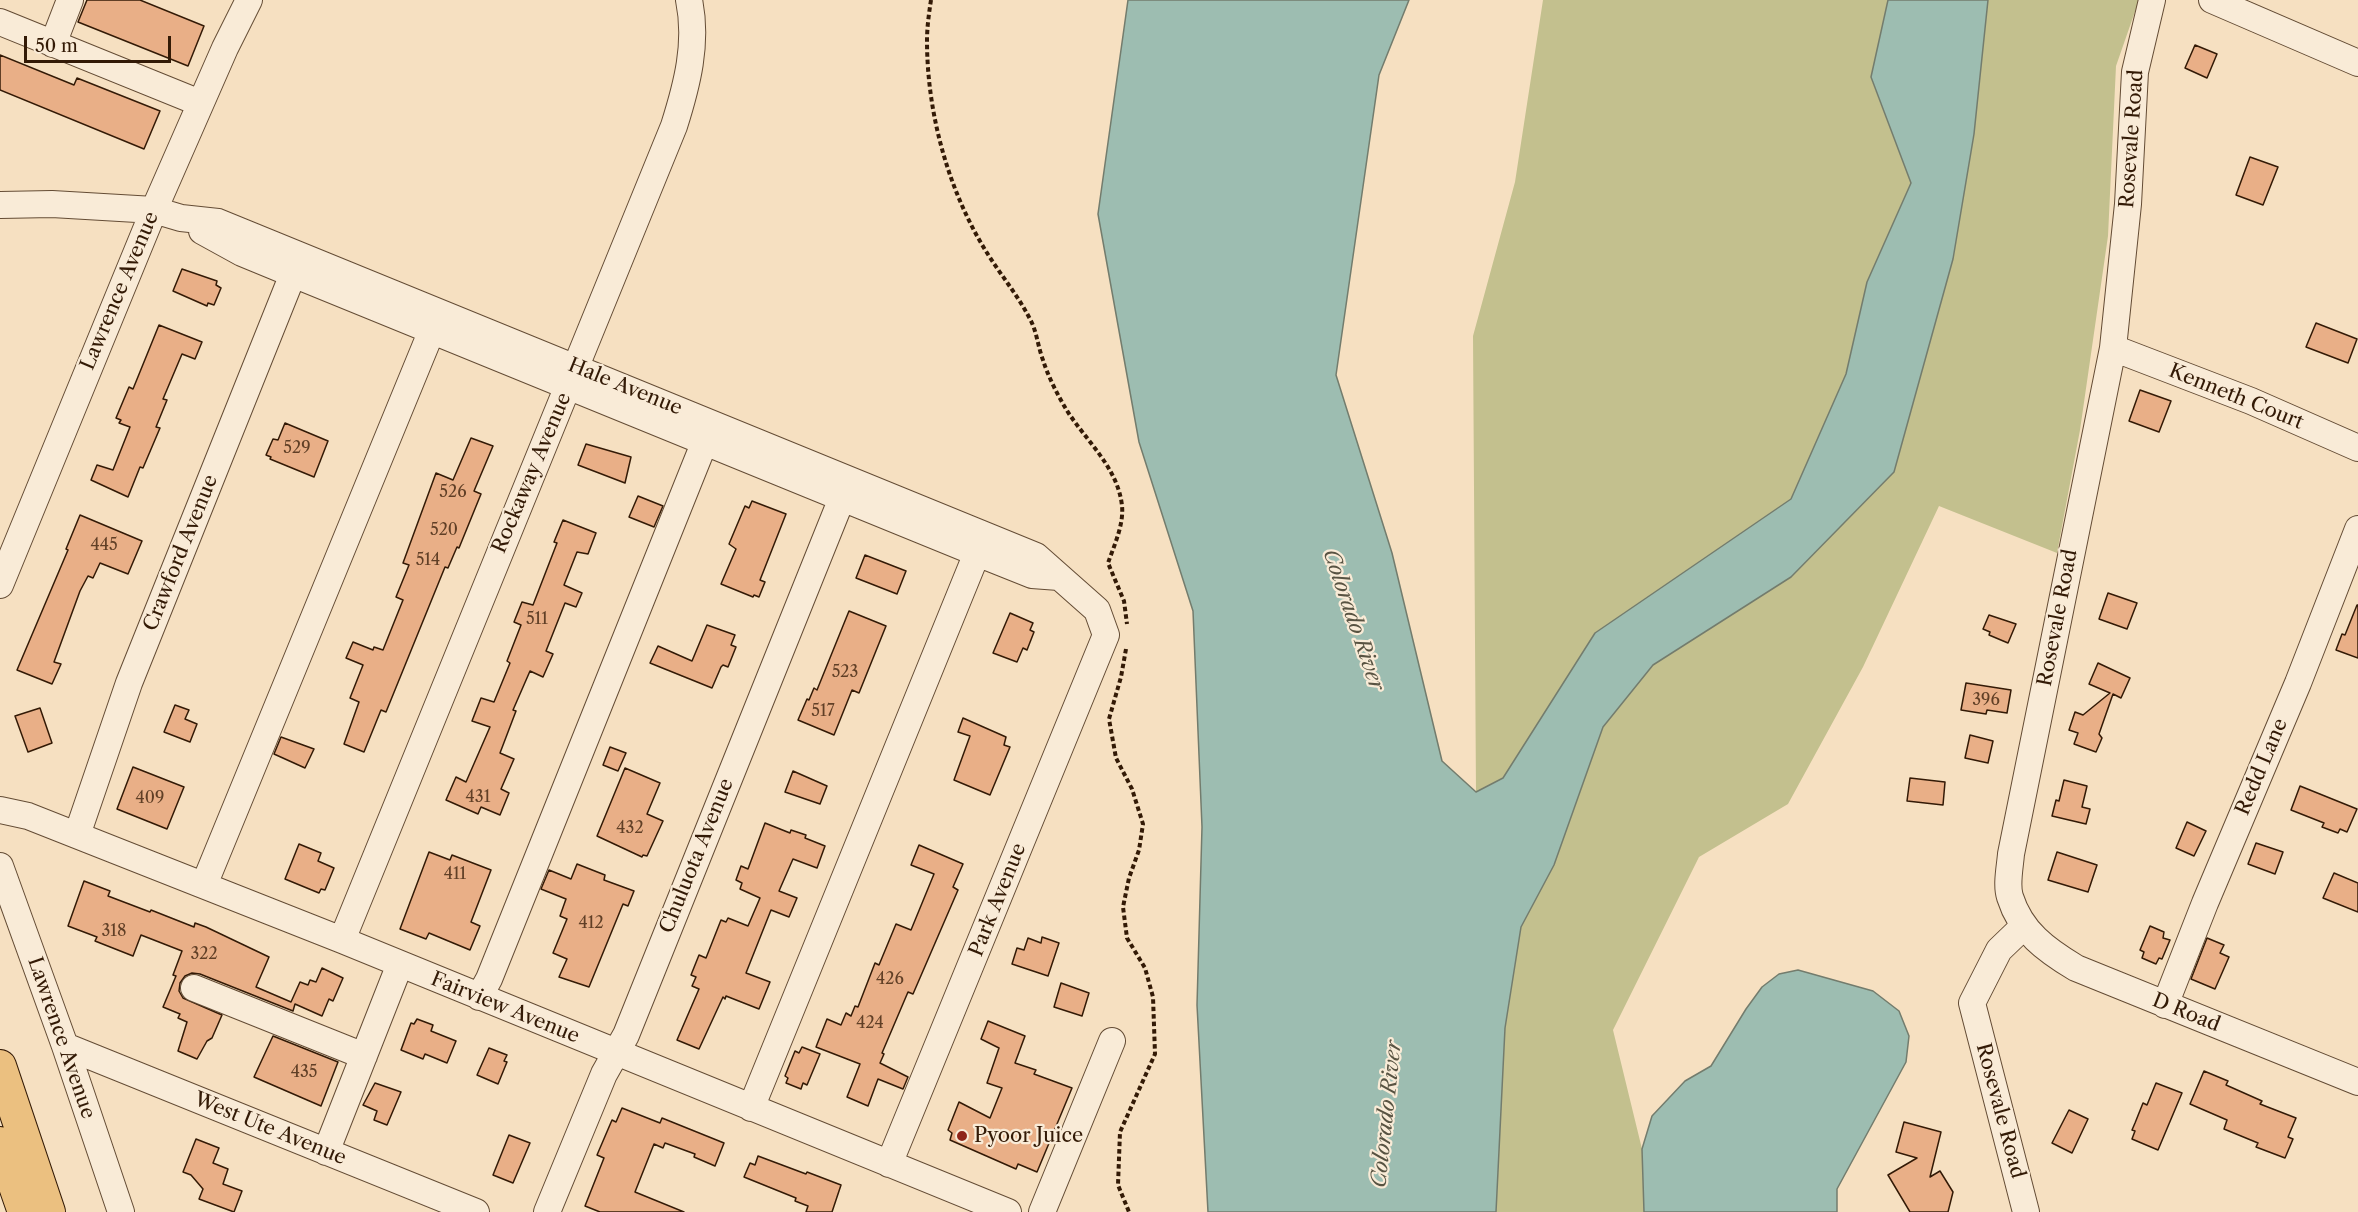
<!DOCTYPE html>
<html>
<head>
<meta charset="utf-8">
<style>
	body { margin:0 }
	#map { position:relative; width:2358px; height:1212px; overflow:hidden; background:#f6e0c1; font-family:"Libre Caslon Text",serif }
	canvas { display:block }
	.scale { position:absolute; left:24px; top:36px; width:147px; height:27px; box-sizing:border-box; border:3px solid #331a06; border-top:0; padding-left:8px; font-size:18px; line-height:21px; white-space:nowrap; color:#331a06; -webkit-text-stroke:4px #f9ebd7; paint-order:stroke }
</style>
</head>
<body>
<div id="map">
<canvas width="2358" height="1212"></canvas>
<div class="scale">50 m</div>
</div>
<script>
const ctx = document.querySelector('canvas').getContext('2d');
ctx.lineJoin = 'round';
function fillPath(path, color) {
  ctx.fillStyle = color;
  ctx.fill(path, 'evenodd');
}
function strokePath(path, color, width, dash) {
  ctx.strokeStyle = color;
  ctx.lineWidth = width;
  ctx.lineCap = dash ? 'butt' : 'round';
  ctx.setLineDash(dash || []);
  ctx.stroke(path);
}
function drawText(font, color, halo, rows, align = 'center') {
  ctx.font = font + ' "Libre Caslon Text",serif';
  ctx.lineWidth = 4.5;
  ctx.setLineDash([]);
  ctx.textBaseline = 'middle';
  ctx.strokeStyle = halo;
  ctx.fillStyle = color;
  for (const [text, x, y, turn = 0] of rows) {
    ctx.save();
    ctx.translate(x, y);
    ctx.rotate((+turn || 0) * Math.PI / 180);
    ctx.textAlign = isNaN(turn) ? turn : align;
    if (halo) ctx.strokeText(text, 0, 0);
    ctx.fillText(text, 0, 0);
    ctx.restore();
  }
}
fillPath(new Path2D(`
	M 1543,0 L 1888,0 L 1871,78 L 1911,183 L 1867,282 L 1846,374 L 1791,499 L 1595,633 L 1503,778 L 1476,793 L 1473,336 L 1515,182 Z
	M 1988,0 L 2139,0 L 2116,66 L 2108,236 L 2080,430 L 2057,553 L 1939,506 L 1863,667 L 1788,804 L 1699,857 L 1613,1030 L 1642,1149 L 1644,1212 L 1496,1212 L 1505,1028 L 1521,927 L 1554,865 L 1603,727 L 1653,665 L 1791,577 L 1894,472 L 1953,259 L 1974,134 Z`), '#c3c08e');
const water = new Path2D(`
	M 1128,0 L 1409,0 L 1379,75 L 1336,375 L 1392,553 L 1442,761 L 1476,792 L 1503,778 L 1595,633 L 1791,499 L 1846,374 L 1867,282 L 1911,183 L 1871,77 L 1888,0 L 1988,0 L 1974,134 L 1953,259 L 1894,472 L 1791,577 L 1653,665 L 1603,727 L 1554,865 L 1521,927 L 1505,1028 L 1496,1212 L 1208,1212 L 1197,1005 L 1202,827 L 1193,611 L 1139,442 L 1098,214 Z
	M 1798,970 L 1873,991 L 1899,1011 L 1909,1036 L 1906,1062 L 1837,1189 L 1837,1212 L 1644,1212 L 1642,1149 L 1652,1116 L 1685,1081 L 1711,1066 L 1746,1009 L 1762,987 L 1779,974 Z`);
fillPath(water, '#9dbdb1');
strokePath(water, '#737c6d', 1.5);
const building = new Path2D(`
	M 87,0 L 140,0 L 204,26 L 188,66 L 78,22 Z
	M 2195,45 L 2217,54 L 2207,78 L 2185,68 Z
	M 0,55 L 74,85 L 77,78 L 160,111 L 144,149 L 0,90 Z
	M 2250,157 L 2278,167 L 2263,205 L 2236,195 Z
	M 182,269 L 217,281 L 216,285 L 221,288 L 214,305 L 208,303 L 207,306 L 173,291 Z
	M 2316,323 L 2357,339 L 2348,363 L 2306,347 Z
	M 159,325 L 202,342 L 195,359 L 182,354 L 163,399 L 167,400 L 156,427 L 160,428 L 143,468 L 140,467 L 128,497 L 91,480 L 97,465 L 113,470 L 130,427 L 119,423 L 121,420 L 116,418 L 129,387 L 133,389 Z
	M 2140,390 L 2171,401 L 2159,432 L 2129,421 Z
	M 285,423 L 328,441 L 314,477 L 270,459 L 271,457 L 266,455 L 273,439 L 278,440 Z
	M 471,438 L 493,446 L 474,491 L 481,494 L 459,548 L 457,547 L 448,568 L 445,567 L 386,712 L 381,710 L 364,752 L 344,744 L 359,702 L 350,698 L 363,665 L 346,658 L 353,642 L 373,650 L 374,647 L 383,650 L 403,600 L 396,597 L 409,565 L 403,563 L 436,473 L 453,480 Z
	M 586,444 L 631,457 L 625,483 L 578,465 Z
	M 638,496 L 663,506 L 654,527 L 629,517 Z
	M 752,501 L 786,514 L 762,575 L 760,580 L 765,582 L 759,597 L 754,595 L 753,597 L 721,584 L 736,549 L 729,544 L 745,506 L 749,508 Z
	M 80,515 L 142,541 L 128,574 L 100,563 L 93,578 L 88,576 L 80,591 L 54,662 L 61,664 L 52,684 L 17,670 L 68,550 L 66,549 Z
	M 563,520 L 596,533 L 588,554 L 577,552 L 564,585 L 582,593 L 576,607 L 565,603 L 546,651 L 553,654 L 543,677 L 530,671 L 513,710 L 516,711 L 500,753 L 514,759 L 501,789 L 509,793 L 500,815 L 481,807 L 478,814 L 446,800 L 456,777 L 466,782 L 490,727 L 472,721 L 481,698 L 494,702 L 510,663 L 507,661 L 521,625 L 514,622 L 522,602 L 533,605 L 557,543 L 554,542 Z
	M 865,555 L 906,571 L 897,594 L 856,578 Z
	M 2108,593 L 2137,603 L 2127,629 L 2099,619 Z
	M 2357,605 L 2358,605 L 2358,658 L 2336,650 L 2342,634 L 2345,635 Z
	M 849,611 L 886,626 L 859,693 L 852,690 L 834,735 L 798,720 L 807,699 L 809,700 L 814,688 L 817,690 Z
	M 1010,613 L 1033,623 L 1030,630 L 1034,632 L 1027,650 L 1023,648 L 1017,662 L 993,653 Z
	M 1989,615 L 2016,624 L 2008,643 L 1989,635 L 1990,632 L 1983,629 Z
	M 707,625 L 735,635 L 731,645 L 736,647 L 728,667 L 723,665 L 721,667 L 712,688 L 650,663 L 658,646 L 692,661 Z
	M 2098,663 L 2130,678 L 2121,698 L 2113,694 L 2099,734 L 2102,738 L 2096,752 L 2074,744 L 2078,733 L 2069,730 L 2075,712 L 2083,715 L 2110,693 L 2089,684 Z
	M 1966,683 L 2011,690 L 2007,713 L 1987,710 L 1986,714 L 1961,710 Z
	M 175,705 L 189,710 L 185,719 L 197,724 L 190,742 L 164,732 Z
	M 40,708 L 52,743 L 28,752 L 15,716 Z
	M 963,718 L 1006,737 L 1004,745 L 1010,747 L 990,795 L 954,780 L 970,736 L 958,732 Z
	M 1970,735 L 1993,741 L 1988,763 L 1965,758 Z
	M 281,737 L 314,749 L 305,768 L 274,754 Z
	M 610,747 L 626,753 L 618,771 L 603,765 Z
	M 133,767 L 184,787 L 167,829 L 117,809 Z
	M 625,768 L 660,783 L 647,814 L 663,821 L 647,856 L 643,855 L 642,857 L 597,836 Z
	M 793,771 L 827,786 L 820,804 L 785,792 Z
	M 1910,778 L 1945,782 L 1943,805 L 1907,801 Z
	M 2064,780 L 2087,786 L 2082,807 L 2090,809 L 2086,824 L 2052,816 L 2056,800 L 2059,801 Z
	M 2300,786 L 2357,809 L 2347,832 L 2340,829 L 2338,833 L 2322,827 L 2324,823 L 2291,810 Z
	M 2187,822 L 2206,831 L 2194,856 L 2176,848 Z
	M 765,823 L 790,833 L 791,830 L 806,835 L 805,838 L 825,846 L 817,868 L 793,859 L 779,891 L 797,898 L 789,917 L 771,910 L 746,973 L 770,982 L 759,1009 L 726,996 L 725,999 L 723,997 L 699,1049 L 677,1040 L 699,989 L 692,986 L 696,977 L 691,975 L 699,955 L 706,958 L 721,920 L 726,922 L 728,918 L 748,926 L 760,898 L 740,889 L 742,883 L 736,880 L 741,866 L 748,869 Z
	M 2256,843 L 2283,852 L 2275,874 L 2248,864 Z
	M 299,844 L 321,853 L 318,861 L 334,868 L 325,890 L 321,889 L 319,893 L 285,879 Z
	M 919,845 L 963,864 L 953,887 L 958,890 L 913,994 L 908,992 L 882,1053 L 884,1054 L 880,1063 L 908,1077 L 903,1089 L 878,1079 L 868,1106 L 847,1097 L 860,1064 L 816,1047 L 827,1019 L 841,1025 L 846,1013 L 851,1016 L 855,1006 L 858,1007 L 875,963 L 879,965 L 896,924 L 911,930 L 934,874 L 911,865 Z
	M 429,852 L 450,860 L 452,855 L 491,870 L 471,922 L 480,926 L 470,950 L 429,933 L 426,939 L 400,929 Z
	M 2057,852 L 2097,865 L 2088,892 L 2048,880 Z
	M 577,864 L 605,875 L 604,880 L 634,891 L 628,906 L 623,904 L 589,987 L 559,977 L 567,959 L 553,953 L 567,919 L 560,916 L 566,899 L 541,889 L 549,870 L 571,879 Z
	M 2334,873 L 2358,883 L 2358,912 L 2323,898 Z
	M 84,881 L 110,891 L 108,896 L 150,912 L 151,910 L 194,927 L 195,923 L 206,927 L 269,957 L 256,987 L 291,1002 L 300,982 L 308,985 L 310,980 L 316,982 L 322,968 L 343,978 L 333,1001 L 329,999 L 322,1016 L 295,1004 L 293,1011 L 200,974 L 192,973 L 185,976 L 180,983 L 179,991 L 183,998 L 222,1015 L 212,1038 L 207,1041 L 197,1059 L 178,1051 L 187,1022 L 178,1018 L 180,1014 L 163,1007 L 176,976 L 173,975 L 182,951 L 141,935 L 133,956 L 95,941 L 97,937 L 68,926 Z
	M 2150,926 L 2164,932 L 2163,938 L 2170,940 L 2162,959 L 2159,958 L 2156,964 L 2142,958 L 2144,952 L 2140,950 Z
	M 1042,937 L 1059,943 L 1048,976 L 1012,964 L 1017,948 L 1024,950 L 1028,938 L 1041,943 Z
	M 2207,938 L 2224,945 L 2220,953 L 2229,957 L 2215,989 L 2191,979 Z
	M 1061,983 L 1089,993 L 1082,1016 L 1054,1007 Z
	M 417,1019 L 433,1025 L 431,1031 L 456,1041 L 447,1063 L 425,1054 L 423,1059 L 401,1050 L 411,1023 L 414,1024 Z
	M 988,1021 L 1025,1036 L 1015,1063 L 1036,1070 L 1034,1074 L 1072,1088 L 1037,1172 L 1018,1164 L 1016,1169 L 950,1140 L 952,1133 L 948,1130 L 959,1102 L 990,1118 L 1002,1088 L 987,1083 L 999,1048 L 981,1039 Z
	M 273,1036 L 338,1062 L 321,1106 L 254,1077 Z
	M 802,1047 L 820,1054 L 807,1085 L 803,1083 L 801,1089 L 786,1083 L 788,1078 L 785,1076 L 795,1051 L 799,1053 Z
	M 489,1048 L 507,1055 L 504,1061 L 507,1062 L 498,1084 L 477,1075 Z
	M 2204,1071 L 2228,1081 L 2226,1085 L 2262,1101 L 2260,1104 L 2296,1118 L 2288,1137 L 2293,1139 L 2285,1158 L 2256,1147 L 2258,1143 L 2224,1129 L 2227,1120 L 2190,1104 Z
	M 375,1083 L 401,1092 L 387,1125 L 374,1120 L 377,1111 L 363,1105 Z
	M 2156,1083 L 2182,1093 L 2158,1150 L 2132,1139 L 2135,1131 L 2132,1130 L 2135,1123 L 2143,1103 L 2147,1105 Z
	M 622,1108 L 660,1123 L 662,1118 L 724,1143 L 715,1166 L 694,1157 L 695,1154 L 665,1143 L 663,1148 L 654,1144 L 635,1192 L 684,1212 L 600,1212 L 585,1206 L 604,1158 L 597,1155 L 612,1120 L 616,1122 Z
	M 2069,1110 L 2088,1119 L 2072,1153 L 2052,1143 Z
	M 1904,1122 L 1941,1132 L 1930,1177 L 1940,1171 L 1953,1192 L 1948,1212 L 1910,1212 L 1888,1175 L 1917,1158 L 1896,1152 Z
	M 509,1135 L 530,1143 L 513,1183 L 493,1175 Z
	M 196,1139 L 219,1148 L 213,1163 L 228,1169 L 223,1184 L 242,1191 L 234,1212 L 199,1199 L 203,1189 L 191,1175 L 183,1172 Z
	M 758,1156 L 806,1174 L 807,1172 L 841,1185 L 832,1212 L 806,1212 L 808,1206 L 795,1201 L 796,1198 L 744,1177 L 750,1163 L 755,1165 Z`);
fillPath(building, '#e9af87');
strokePath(building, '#331a06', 1.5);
const minor = new Path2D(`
	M 2152,0 L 2135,72 L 2128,204 L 2113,348 L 2011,854 C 2010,867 2006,885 2010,897 C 2021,932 2046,950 2076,968 L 2358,1082
	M 2212,0 L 2358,63
	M 0,22 L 200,103
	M 53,44 L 70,0
	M 0,205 L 52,204 L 154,210 L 181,218 L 218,222 L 1036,556 L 1097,610 L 1106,635 L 889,1164
	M 202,231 L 242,253 L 293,274 L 977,553 L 1032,575 L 1059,577
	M 2113,348 L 2251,401 L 2358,448
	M 0,585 L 154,210 L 225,48 L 249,0
	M 0,810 L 28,816 L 342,940 L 1008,1212
	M 77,835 L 129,683 L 293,274
	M 0,866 L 65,1046 L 121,1212
	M 204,885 L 432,330
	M 2024,926 L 1999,950 L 1972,1003 L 2026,1212
	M 342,940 L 674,126 C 687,85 698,43 689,0
	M 194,988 L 364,1056
	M 479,997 L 489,979 L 705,441
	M 2165,1005 L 2205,903 L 2298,683 L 2358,529
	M 65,1046 L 476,1212
	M 751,1108 L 977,553
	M 326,1152 L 400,964
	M 547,1212 L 604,1074 L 626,1035 L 842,498
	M 1042,1212 L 1112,1041`);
const major = new Path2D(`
	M 0,1066 L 49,1212
	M 0,1143 L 24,1212`);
strokePath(minor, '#644c35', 28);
strokePath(major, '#331a06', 34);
strokePath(new Path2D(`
	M 931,0 C 929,13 927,27 927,41 C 927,114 949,194 989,256 C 1003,278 1019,297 1031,321 C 1037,333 1038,347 1043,360 C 1048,376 1057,394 1066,409 C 1085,440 1118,467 1122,506 C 1124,524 1114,546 1108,563 L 1124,601 L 1127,624
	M 1126,649 L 1121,677 L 1109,719 L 1116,758 L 1132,789 L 1143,824 L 1139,850 L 1129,878 L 1123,907 L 1127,938 L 1145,968 L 1153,997 L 1155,1054 L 1120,1132 L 1118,1185 L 1129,1212`), '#331a06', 4, [4.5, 3]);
strokePath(minor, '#f9ebd7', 26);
strokePath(major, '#ebc080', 32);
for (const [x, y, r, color] of [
	[962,1136,6,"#8f2418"]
]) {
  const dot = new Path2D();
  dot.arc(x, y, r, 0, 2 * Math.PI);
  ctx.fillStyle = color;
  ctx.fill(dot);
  strokePath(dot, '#f9ebd7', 2);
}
drawText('16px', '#603f26', null, [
	["529",297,448],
	["526",453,492],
	["520",444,530],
	["445",104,545],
	["514",428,560],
	["511",537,619],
	["523",845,672],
	["396",1986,700],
	["517",823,711],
	["431",478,797],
	["409",150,798],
	["432",630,828],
	["411",455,874],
	["412",591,923],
	["318",114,931],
	["322",204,954],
	["426",890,979],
	["424",870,1023],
	["435",304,1072]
]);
drawText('20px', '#331a06', '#f9ebd7', [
	["Rosevale Road",2132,139,-86],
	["Lawrence Avenue",120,291,-67],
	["Hale Avenue",625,387,22],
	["Kenneth Court",2236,397,22],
	["Rockaway Avenue",532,473,-67],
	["Crawford Avenue",181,553,-68],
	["Rosevale Road",2058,618,-79],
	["Redd Lane",2262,767,-67],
	["Chuluota Avenue",697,856,-68],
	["Park Avenue",998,900,-68],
	["Fairview Avenue",505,1008,22],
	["D Road",2186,1013,22],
	["Lawrence Avenue",61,1038,71],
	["Rosevale Road",2000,1111,75],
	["West Ute Avenue",270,1129,22]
]);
drawText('20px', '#331a06', '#f9ebd7', [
	["Pyoor Juice",974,1136]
], 'left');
drawText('italic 21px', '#585342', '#f9ebd7', [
	["Colorado River",1353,620,71],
	["Colorado River",1387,1114,-84]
]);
</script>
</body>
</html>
